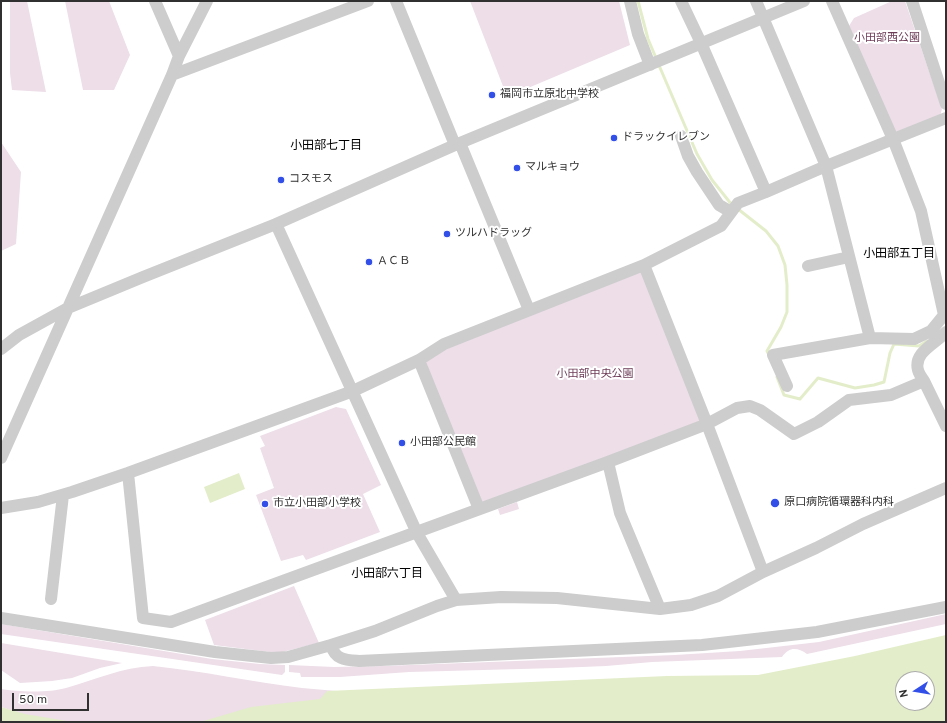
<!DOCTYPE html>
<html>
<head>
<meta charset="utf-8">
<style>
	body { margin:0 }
	#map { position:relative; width:947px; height:723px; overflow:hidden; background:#fff; font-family:Overpass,sans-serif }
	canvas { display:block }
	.frame { position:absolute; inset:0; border:2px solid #303030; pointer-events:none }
	.north { position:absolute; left:895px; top:671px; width:40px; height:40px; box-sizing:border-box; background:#fff; border:1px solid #acacac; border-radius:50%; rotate:258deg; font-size:11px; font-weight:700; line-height:16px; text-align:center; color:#303030 }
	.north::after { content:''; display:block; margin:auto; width:14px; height:18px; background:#324fe8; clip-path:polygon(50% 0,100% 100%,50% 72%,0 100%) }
	.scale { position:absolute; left:12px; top:693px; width:77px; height:18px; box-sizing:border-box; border:2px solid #303030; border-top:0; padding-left:5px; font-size:12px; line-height:14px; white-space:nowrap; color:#303030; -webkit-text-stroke:3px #fff; paint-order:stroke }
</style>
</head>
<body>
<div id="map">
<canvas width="947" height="723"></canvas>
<div class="frame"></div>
<div class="north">N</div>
<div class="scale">50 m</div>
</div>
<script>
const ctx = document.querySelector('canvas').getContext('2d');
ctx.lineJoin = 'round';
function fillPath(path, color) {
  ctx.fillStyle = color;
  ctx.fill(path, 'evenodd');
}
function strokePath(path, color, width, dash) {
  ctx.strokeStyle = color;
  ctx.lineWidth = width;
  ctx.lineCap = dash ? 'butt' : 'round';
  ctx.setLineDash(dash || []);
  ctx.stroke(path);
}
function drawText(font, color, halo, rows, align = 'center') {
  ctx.font = font + ' Overpass,"Noto Sans JP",sans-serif';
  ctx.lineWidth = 4;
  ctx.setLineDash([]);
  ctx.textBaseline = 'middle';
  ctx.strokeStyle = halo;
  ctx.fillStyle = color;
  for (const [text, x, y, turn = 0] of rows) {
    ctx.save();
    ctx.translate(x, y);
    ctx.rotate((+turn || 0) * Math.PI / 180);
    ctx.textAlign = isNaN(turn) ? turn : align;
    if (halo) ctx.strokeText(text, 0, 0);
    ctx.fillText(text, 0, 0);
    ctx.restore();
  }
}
fillPath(new Path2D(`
	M 10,1 L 27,1 L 46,92 L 12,90 L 10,73 Z
	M 65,1 L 109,1 L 130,55 L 114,90 L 83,90 Z
	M 470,1 L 619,1 L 630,45 L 528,88 L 527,86 L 506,94 Z
	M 892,1 L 905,1 L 942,109 L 940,116 L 899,132 L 894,131 L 849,26 L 854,18 Z
	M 1,142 L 21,172 L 16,244 L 1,251 Z
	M 644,265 L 707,424 L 479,509 L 424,356 Z
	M 336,407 L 346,409 L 381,485 L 363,494 L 380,532 L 306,560 L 303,555 L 281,561 L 256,495 L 274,488 L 260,448 L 265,446 L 260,436 Z
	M 517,502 L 519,509 L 500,515 L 498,509 Z
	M 294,586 L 319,643 L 278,653 L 214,645 L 205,620 Z
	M 946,614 L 946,624 L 807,654 C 797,647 789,647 782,657 L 652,662 L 606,666 L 557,668 L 409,672 L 340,677 L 301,677 L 300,673 L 289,672 L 289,665 L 334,667 L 384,666 L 675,655 L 740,651 L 819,642 Z
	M 1,624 L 212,659 L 260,664 L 285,665 L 285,672 L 282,675 L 1,634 Z
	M 1,643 L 122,663 L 100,668 L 72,678 L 52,681 L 20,683 L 1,670 Z
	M 153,666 C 203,671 252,682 302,688 C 321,690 340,691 360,693 L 214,722 L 46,722 L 1,707 L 1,689 C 18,692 49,693 66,688 C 95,680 122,667 153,666 Z`), '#eddee8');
fillPath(new Path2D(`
	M 239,473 L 245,489 L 210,503 L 204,487 Z
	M 946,635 L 946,722 L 200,722 L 251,707 L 320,699 L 327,691 L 667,676 L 758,675 L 855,656 ZM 903,679 L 927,679 L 927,703 L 903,703 Z
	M 1,707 L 25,714 L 73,722 L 1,722 Z`), '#e3edca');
strokePath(new Path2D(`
	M 638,1 L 648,39 L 656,58
	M 658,63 L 697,154 L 712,180 L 732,205
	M 738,209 L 766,231 L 778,246 L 785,265 L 787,285 L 787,312 L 781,327 L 767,351 L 769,355
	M 777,377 L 784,395 L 800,399 L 818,378 L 855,388 L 874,385 L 884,382 L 890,353 L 894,344 L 919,346 L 927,341`), '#e3edca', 3);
strokePath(new Path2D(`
	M 155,1 L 179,56
	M 396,1 L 455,145
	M 630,1 L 638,34 L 650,65
	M 681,1 L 701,43 L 766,192
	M 756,1 L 826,166 L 870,338
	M 912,1 L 946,104
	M 172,75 L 368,1
	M 681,136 L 688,156 L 697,172 L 719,205 L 731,212
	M 460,143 L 529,310
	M 276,224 L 417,533 L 456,600
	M 644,265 L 707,424 L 763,572
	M 808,266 L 849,257
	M 1,349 L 19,335 L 68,308 L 143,277 L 276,224 L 455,145 L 804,1
	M 419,360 L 479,509
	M 924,381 C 922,378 919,374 918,370 C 913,352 937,343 946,332
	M 787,386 L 773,355 L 870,338 L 914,339 L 931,331 L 944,315 L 921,211 L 893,139 L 832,1
	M 1,458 L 172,75 L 179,56 L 207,1
	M 608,462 L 620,513 L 660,609
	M 128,473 L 143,618 L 171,622 L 608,462 L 707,424 L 737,408 L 750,406 L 760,410 L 794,434 L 818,422 L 849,400 L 891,395 L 924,381 L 946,426
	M 1,508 L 38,502 L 72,492 L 128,473 L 353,391 L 419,360 L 444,344 L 644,265 L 721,226 L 738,203 L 766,192 L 826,166 L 946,118
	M 51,599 L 63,495
	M 1,618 L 215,652 L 271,658 L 288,657 L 331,645 C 335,660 346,660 359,661 L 702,645 L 817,632 L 946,607
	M 331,645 L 375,631 L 437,606 L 456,600 L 501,597 L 557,598 L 660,609 L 691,605 L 718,596 L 763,572 L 816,548 L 863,524 L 946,488`), '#cdcdcd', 12);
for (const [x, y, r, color] of [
	[492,95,4,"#324fe8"],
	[614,138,4,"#324fe8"],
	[517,168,4,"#324fe8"],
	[281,180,4,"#324fe8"],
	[447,234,4,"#324fe8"],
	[369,262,4,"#324fe8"],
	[402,443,4,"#324fe8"],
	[775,503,5,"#324fe8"],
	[265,504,4,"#324fe8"]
]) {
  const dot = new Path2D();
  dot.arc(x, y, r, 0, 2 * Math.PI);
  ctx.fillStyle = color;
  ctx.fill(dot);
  strokePath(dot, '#fff', 1.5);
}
drawText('11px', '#6d3c57', '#fff', [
	["小田部西公園",887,39],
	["小田部中央公園",595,375]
]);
drawText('11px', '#303030', '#fff', [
	["福岡市立原北中学校",500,95],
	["ドラックイレブン",622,138],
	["マルキョウ",525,168],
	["コスモス",289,180],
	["ツルハドラッグ",455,234],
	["ＡＣＢ",377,262],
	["小田部公民館",410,443],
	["原口病院循環器科内科",784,503],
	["市立小田部小学校",273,504]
], 'left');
drawText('12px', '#000', '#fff', [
	["小田部七丁目",326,147],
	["小田部五丁目",899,255],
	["小田部六丁目",387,575]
]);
</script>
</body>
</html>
